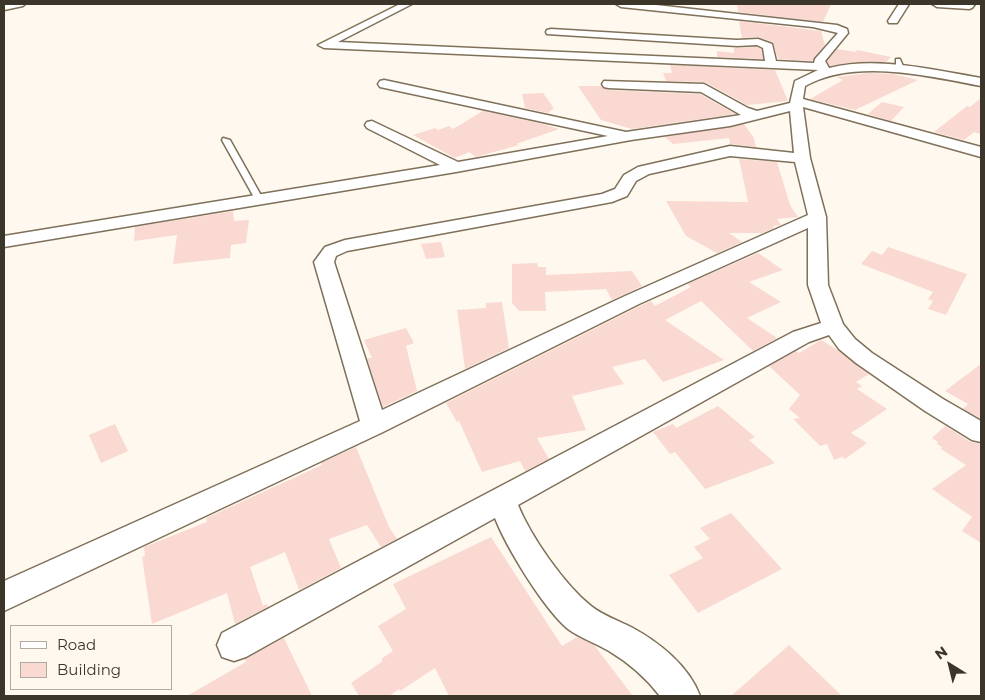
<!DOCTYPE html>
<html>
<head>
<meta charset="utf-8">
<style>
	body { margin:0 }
	#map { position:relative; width:985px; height:700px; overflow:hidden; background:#fff8ee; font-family:Montserrat,sans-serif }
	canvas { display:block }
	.frame { position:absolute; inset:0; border:5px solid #3b352a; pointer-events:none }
	.legend { position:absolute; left:10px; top:625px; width:162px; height:65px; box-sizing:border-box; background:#fff8ee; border:1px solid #b1aaa0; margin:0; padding:6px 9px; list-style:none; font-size:15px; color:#3b352a }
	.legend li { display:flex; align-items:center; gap:10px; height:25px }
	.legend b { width:25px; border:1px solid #b1aaa0 }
	.north { position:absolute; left:925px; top:640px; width:50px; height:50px; -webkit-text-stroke:4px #fff8ee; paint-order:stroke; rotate:324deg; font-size:14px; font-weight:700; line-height:20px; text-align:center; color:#3b352a }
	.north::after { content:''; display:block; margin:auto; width:18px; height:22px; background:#3b352a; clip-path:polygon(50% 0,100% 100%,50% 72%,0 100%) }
</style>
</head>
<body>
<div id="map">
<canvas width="985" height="700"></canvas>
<div class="frame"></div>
<ul class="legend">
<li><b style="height:6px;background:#fff"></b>Road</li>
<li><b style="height:14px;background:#f9d9d2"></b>Building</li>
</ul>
<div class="north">N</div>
</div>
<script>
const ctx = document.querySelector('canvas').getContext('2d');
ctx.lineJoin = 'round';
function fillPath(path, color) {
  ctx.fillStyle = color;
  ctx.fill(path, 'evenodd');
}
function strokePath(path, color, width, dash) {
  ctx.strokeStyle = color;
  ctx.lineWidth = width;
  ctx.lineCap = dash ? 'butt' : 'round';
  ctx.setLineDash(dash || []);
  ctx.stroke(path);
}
fillPath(new Path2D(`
	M 737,4 L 831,4 L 823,22 L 738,12 Z
	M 739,21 L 821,31 L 825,45 L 813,61 L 778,59 L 773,42 L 758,37 L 742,38 Z
	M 757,47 L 761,49 L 763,59 L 717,57 L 717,51 L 734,53 L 734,48 Z
	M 837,49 L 856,52 L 857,50 L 891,57 L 886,62 L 848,63 L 830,66 L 827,61 Z
	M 670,65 L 775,70 L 788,101 L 747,105 L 705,82 L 666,81 L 663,73 L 672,73 Z
	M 869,73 L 893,74 L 918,80 L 855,110 L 810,99 L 843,80 L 836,77 Z
	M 578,86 L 601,86 L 608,90 L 700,94 L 735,114 L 632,129 L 601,120 Z
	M 543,93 L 554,108 L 548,113 L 525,108 L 522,94 Z
	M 981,98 L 981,134 L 974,132 L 964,140 L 934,132 L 967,106 L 970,107 Z
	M 882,102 L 904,107 L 891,121 L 868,114 Z
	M 483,111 L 539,123 L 559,129 L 516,144 L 519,145 L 476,157 L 469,152 L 455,158 L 413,135 L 435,128 L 438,130 L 449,126 L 453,129 Z
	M 744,124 L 754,138 L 756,147 L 730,144 L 729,138 L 673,144 L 665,137 Z
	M 739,159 L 777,162 L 790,205 L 798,217 L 777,219 L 781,225 L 773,226 L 774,228 L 763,233 L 729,233 L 742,242 L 717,253 L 686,236 L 666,201 L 748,202 Z
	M 233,211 L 234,221 L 249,220 L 246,243 L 231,245 L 230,258 L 173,264 L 177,235 L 134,241 L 135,227 Z
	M 441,242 L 445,257 L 426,259 L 421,244 Z
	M 888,247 L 967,274 L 946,315 L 928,309 L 933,301 L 928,299 L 933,292 L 861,264 L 872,251 L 882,255 Z
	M 758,253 L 783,270 L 749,282 L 781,302 L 747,318 L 777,338 L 753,351 L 701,301 L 665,320 L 724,360 L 663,382 L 645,359 L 612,367 L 624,384 L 572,396 L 586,430 L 537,438 L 549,459 L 525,471 L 520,461 L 482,472 L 459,421 L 457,422 L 446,403 L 640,306 L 651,301 L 655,306 L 691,287 L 687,284 Z
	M 537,263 L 538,267 L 546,267 L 546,275 L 632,271 L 642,286 L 612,300 L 606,289 L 545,292 L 546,311 L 519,311 L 512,303 L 512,264 Z
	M 502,302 L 509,348 L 465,369 L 457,310 L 486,308 L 486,303 Z
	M 406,328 L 414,343 L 406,346 L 417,391 L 383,407 L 367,358 L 372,358 L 364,340 Z
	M 821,340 L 836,349 L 869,374 L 856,382 L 862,386 L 857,389 L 887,409 L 851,433 L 867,443 L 845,459 L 842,457 L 834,460 L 827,444 L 820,446 L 793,419 L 800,418 L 789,409 L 800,395 L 769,366 L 796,351 L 799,353 Z
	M 981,364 L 981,419 L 963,409 L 968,404 L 945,391 Z
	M 718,406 L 755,437 L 749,440 L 775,463 L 705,489 L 675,452 L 670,454 L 653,432 L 673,424 L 676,428 Z
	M 115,424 L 128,451 L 101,463 L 89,435 Z
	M 945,426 L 971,442 L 981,444 L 981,543 L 962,531 L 972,517 L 932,489 L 966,465 L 941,449 L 942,447 L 937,444 L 938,442 L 932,438 Z
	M 356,447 L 389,527 L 397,539 L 381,547 L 367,525 L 329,539 L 341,568 L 299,590 L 285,552 L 250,567 L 263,606 L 267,604 L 268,607 L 235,624 L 227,593 L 152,624 L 142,557 L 145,556 L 144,547 L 207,522 L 206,518 L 322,465 L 321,463 Z
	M 731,513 L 782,569 L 698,613 L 669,575 L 703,558 L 694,547 L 710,539 L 700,528 Z
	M 491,537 L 562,646 L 577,637 L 594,645 L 633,696 L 449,696 L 435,668 L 400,691 L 399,689 L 389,696 L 359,696 L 351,683 L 383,661 L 381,659 L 393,651 L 378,626 L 406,609 L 393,584 Z
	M 284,638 L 312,696 L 187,696 L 246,662 L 245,659 Z
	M 789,645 L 842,696 L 731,696 Z`), '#f9d9d2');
const lane = new Path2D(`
	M 896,59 L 900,59 L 905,71 L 901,71 L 896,65 Z
	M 223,138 L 230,140 L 263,199 L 262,201 L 256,201 L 255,199 L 222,140 Z`);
const street = new Path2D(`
	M 4,4 L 25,4 L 23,6 L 4,10 Z
	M 400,4 L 412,4 L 338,42 L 765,61 L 763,48 L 757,45 L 737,46 L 547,34 L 546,32 L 547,30 L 551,29 L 737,40 L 758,39 L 772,44 L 776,61 L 814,63 L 815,59 L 838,33 L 813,27 L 621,7 L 616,4 L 647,4 L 837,25 L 847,29 L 848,33 L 825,61 L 829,68 C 878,56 933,70 981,78 L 981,86 C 928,76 855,58 805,86 L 803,99 L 981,147 L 981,157 L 803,107 L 810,158 L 826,217 L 828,285 L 843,324 L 855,339 L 872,353 L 943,399 L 981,421 L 981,442 L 972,440 L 925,411 L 856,363 L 839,349 L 829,335 L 809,342 L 518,505 C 531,537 564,584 591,606 C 602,615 619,621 631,627 C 659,642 689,666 700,696 L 660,696 C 646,678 629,663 609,651 C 596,643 580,638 568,629 C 544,609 506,547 495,518 L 246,657 L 234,661 L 222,657 L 217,645 L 222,633 L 793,332 L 821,323 L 808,285 L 808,228 L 639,304 L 383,432 L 4,611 L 4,581 L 360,421 L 314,262 L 325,247 L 345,240 L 602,194 L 615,189 L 624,175 L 638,167 L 730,146 L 794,153 L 790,111 L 730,126 L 631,140 L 456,172 L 4,247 L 4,236 L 440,165 L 367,128 L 365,125 L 367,122 L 372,121 L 458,162 L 608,136 L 380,87 L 378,84 L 380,81 L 384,80 L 626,132 L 741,115 L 701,92 L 608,88 L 604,87 L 602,84 L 604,81 L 704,84 L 748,108 L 757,111 L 790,103 L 795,81 L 818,70 L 324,48 L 318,45 ZM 730,156 L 795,162 L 808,215 L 625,296 L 382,410 L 334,262 L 336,256 L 347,251 L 612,202 L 627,196 L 636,181 L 649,174 Z
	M 899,4 L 909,4 L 897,23 L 889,23 L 888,21 Z
	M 932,4 L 975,4 L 972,8 L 969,9 L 937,7 Z`);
strokePath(lane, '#7f7059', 3);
strokePath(street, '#7f7059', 3);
fillPath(lane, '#fff');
fillPath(street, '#fff');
</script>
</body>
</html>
